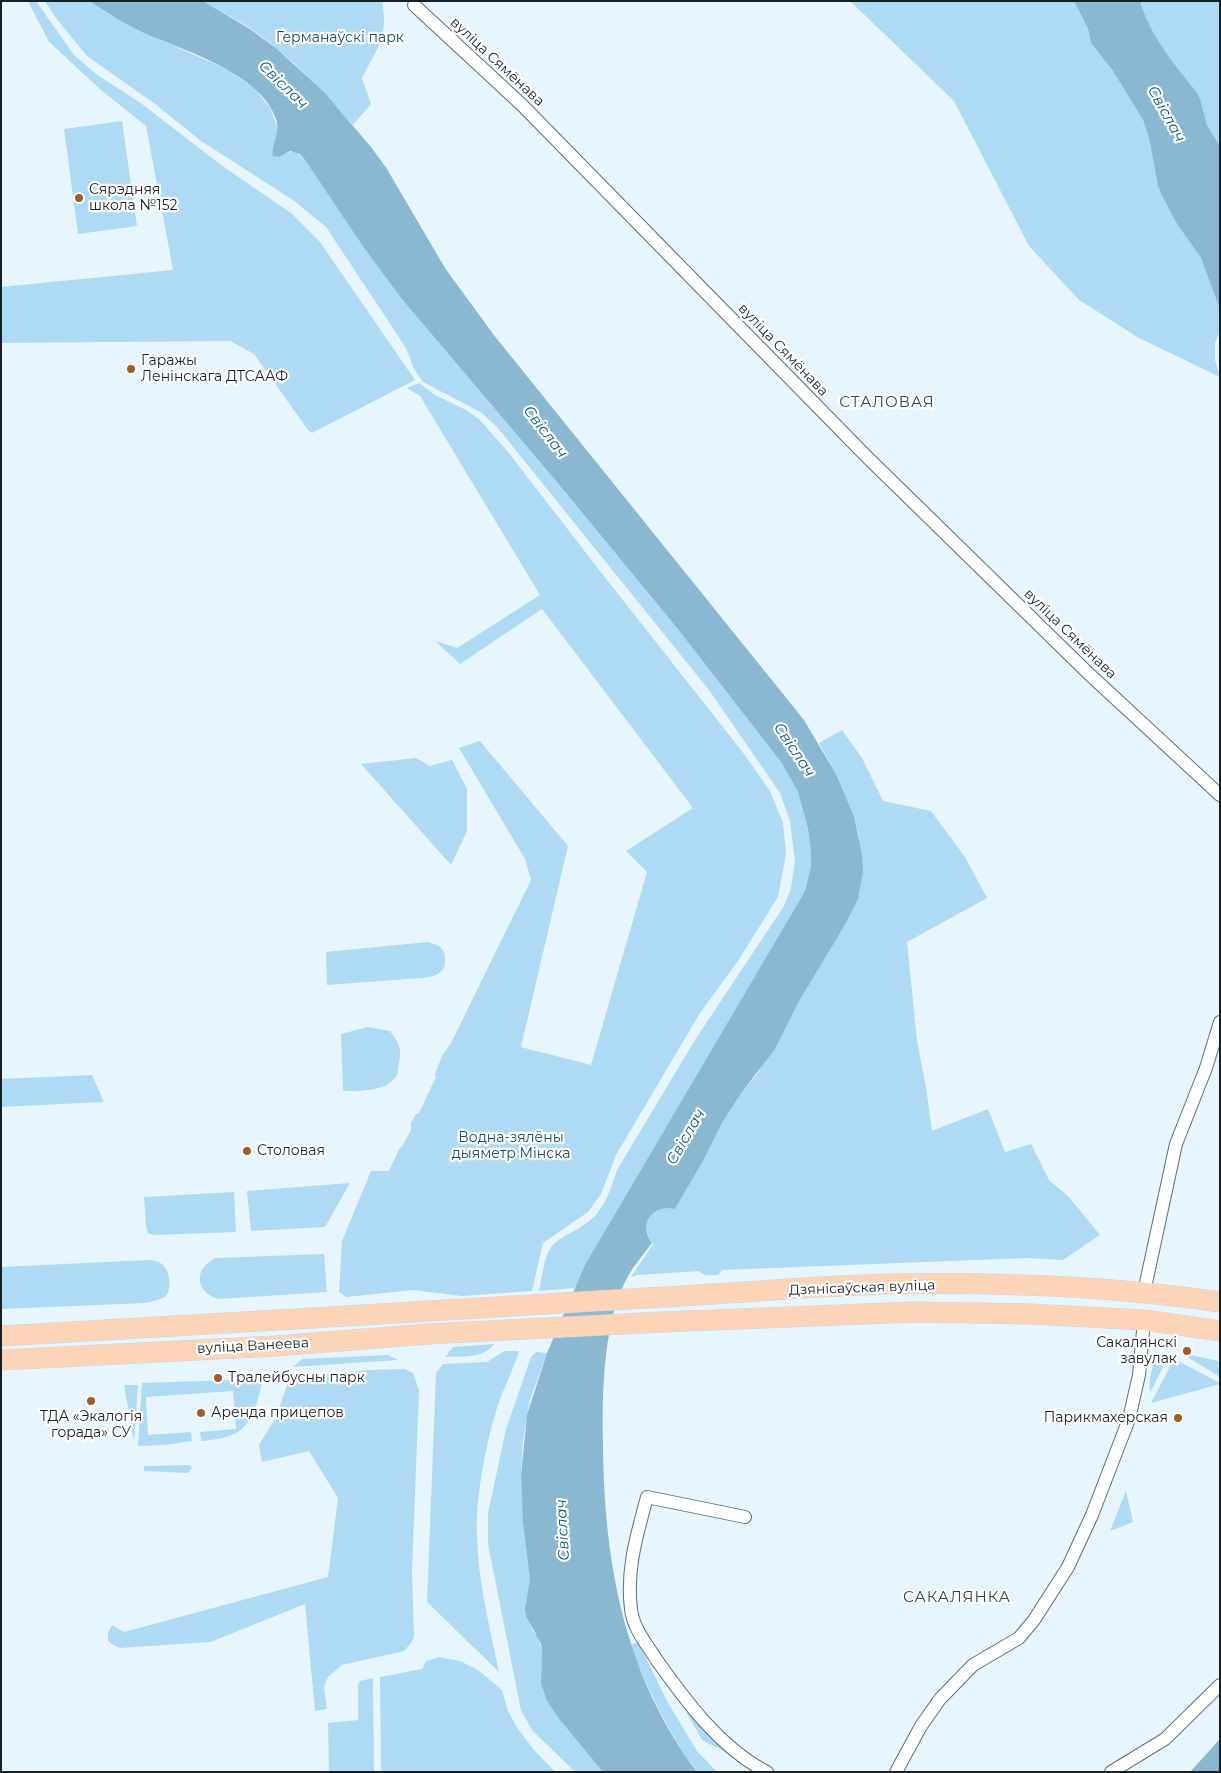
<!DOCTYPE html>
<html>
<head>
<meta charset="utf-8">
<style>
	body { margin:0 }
	#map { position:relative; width:1221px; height:1773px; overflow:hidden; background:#e7f6fe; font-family:Montserrat,sans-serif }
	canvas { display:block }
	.frame { position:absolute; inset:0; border:2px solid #181f22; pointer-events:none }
</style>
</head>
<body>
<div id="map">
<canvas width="1221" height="1773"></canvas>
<div class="frame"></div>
</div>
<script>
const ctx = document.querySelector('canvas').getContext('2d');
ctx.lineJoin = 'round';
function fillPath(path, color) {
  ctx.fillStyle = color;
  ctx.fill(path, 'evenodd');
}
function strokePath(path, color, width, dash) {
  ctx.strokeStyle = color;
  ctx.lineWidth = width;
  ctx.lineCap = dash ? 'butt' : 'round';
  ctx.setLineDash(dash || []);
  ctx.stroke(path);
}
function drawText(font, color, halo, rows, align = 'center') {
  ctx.font = font + ' Montserrat,sans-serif';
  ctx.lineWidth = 4.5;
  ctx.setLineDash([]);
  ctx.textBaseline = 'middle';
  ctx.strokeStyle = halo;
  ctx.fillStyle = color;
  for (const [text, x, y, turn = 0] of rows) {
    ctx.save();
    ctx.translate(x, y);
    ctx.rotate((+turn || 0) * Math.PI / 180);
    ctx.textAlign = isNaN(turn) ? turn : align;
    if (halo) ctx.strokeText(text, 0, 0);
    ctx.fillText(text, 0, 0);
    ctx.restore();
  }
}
fillPath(new Path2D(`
	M 28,1 L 36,1 L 74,55 L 96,74 L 142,104 L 221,165 L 291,213 L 320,242 L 415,380 L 312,433 L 308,430 L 254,354 L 230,341 L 1,343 L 1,287 L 173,270 L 146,126 L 101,90 L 49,42 Z
	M 45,1 L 89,1 L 107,13 L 141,31 L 228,70 L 254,88 L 271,109 L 278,130 L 277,137 L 272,150 L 279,157 C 290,150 296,150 305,160 L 364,248 L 401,298 L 556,481 L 677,628 L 781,762 L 798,792 L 808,829 L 811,853 L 811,866 L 805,891 L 593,1252 L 575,1288 L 539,1291 C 542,1278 543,1261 550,1249 C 557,1237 573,1233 584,1225 C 604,1212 610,1191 617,1170 L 695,1040 L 784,906 L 791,888 L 795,861 L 790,821 L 780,793 L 709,690 L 497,427 L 482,413 L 423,382 L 414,369 L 406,348 L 326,227 L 293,200 L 201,141 L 155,104 L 87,56 L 55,17 Z
	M 203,1 L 382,1 C 389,37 377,48 362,78 L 371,104 L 353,125 C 322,90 289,55 250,28 C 235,19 219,10 203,1 Z
	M 850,1 L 1074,1 L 1088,29 L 1091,43 L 1113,71 L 1143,120 L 1149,138 L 1158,186 L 1162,196 L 1177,224 L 1201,258 L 1210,278 L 1220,309 L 1220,331 L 1215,343 L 1215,360 L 1220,377 L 1139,338 L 1079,300 L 1029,246 L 954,101 Z
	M 1140,1 L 1220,1 L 1220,146 L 1207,125 L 1201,102 L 1158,42 L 1147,21 Z
	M 122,121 L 137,226 L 78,234 L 64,129 Z
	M 419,383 L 435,395 L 466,410 L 480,420 L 508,452 L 600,571 L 744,754 L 770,791 L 783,823 L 786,854 L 778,897 L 738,961 L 700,1013 L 616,1155 L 601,1194 L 588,1212 L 543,1243 L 532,1291 L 462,1296 L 413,1290 L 346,1297 L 339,1292 L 342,1241 L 371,1171 L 389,1171 L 399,1149 L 403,1145 L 411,1130 L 411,1123 L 416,1114 L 419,1113 L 436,1077 L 435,1074 L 442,1056 L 451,1043 L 531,880 L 525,859 L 459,748 L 480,741 L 568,846 L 521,1047 L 591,1065 L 647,872 L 626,851 L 693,808 L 542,609 L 460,664 L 435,641 L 457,648 L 540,595 L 420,396 L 407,388 Z
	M 842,730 L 862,758 L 883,801 L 931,811 L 965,857 L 987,898 L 907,942 L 917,1041 L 926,1087 L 932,1131 L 988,1109 L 1005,1152 L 1031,1144 L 1049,1180 L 1069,1197 L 1100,1235 L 1063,1260 L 1027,1258 L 722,1270 L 718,1275 C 710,1275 705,1277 699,1271 L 638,1275 L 631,1277 L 653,1244 C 638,1224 651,1204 675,1209 L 703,1161 L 722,1123 L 742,1092 L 758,1073 L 807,987 L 842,930 L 859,838 L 854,816 L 836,774 L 819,743 Z
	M 416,758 L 430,766 L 452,760 L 467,789 L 467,831 L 451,865 L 361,764 Z
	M 428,942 C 431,943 436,944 439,946 C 448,953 447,969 438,974 C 433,977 427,977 422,978 L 327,985 L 326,952 Z
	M 368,1027 L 390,1031 C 399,1043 402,1048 399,1063 C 398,1066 398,1072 397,1075 C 388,1092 359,1091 343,1091 L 341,1034 Z
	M 92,1075 L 104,1102 L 1,1107 L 1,1079 Z
	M 350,1183 L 325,1227 L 251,1231 L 247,1191 Z
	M 234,1192 L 236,1232 L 153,1235 L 148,1233 L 146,1227 L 144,1197 Z
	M 324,1254 L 327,1292 L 219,1299 C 195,1293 193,1268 216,1258 Z
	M 148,1260 C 153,1260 159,1261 163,1265 C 170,1272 172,1288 166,1296 C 161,1300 152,1301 146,1303 L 1,1309 L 1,1267 Z
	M 494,1344 C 484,1359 461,1356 445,1357 L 453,1347 Z
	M 504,1351 L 519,1351 C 513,1371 503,1389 497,1408 C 486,1444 475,1499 477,1536 C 478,1582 490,1628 499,1672 L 427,1602 L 436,1373 L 443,1364 L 487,1362 Z
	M 536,1352 L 547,1353 L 530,1400 L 523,1441 L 521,1476 L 522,1498 L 530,1579 L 526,1602 L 532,1630 L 538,1637 L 542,1652 L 541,1684 L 547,1701 L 559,1719 L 603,1772 L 575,1772 L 532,1730 L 521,1710 L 488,1544 L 488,1513 L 506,1429 L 531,1357 Z
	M 1181,1353 L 1218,1361 L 1220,1377 Z
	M 1161,1354 L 1168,1357 L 1150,1393 C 1149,1381 1151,1361 1161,1354 Z
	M 388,1355 L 398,1360 L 293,1367 L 302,1359 Z
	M 1174,1359 L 1220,1383 L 1220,1384 L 1151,1403 Z
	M 405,1369 L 413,1373 L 419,1390 L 412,1572 L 414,1637 L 411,1643 L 404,1651 L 342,1665 L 328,1677 L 324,1687 L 327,1709 L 315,1711 L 305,1604 L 211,1642 L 120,1648 L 113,1645 L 108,1641 L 108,1633 L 112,1625 L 124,1632 L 328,1577 L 338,1498 L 309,1451 L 262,1462 L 259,1445 L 276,1417 L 289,1379 L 368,1370 Z
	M 263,1379 C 253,1422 248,1438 201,1441 L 200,1432 L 236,1429 L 233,1391 L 146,1397 L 148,1435 L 191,1432 L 192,1441 L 165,1445 L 138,1446 L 142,1383 Z
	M 124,1385 L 138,1385 L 134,1441 Z
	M 190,1465 L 192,1468 L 188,1473 L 144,1471 L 144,1466 Z
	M 1126,1491 L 1133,1522 L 1110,1531 Z
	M 638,1642 L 667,1701 L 697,1751 L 717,1772 L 697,1772 C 668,1733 648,1689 630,1645 Z
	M 439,1657 L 460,1661 L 478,1670 L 502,1690 L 508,1711 L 518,1729 L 535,1751 L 555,1772 L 381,1772 L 380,1677 L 422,1669 L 426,1661 Z
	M 373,1678 L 374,1772 L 329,1772 L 328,1723 L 358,1720 L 358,1685 L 360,1681 Z
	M 679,1699 L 714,1740 L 737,1758 L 702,1740 Z`), '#aedbf3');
fillPath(new Path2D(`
	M 89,1 L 203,1 L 250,29 L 276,48 L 324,92 L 371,147 L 387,169 L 445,268 L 493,334 L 804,720 L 836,774 L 854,816 L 862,855 L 863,871 L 858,899 L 842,930 L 799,1001 L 775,1049 L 742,1092 L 722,1123 L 703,1161 L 675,1209 C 652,1204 638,1224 652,1243 C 642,1256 631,1269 624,1284 C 603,1329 602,1395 603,1444 C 604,1563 624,1674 697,1772 L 603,1772 L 559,1719 L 547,1701 L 541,1684 L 542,1652 L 541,1644 L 526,1616 L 525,1608 L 530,1579 L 523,1522 L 521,1476 L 527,1415 L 547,1353 L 585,1265 L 805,891 L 811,866 L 811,853 L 808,829 L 798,792 L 781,762 L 677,628 L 556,481 L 401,298 L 364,248 L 305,160 L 300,154 L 290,151 L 279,157 L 273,156 C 270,146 281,136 276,119 C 261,73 182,50 142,32 C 123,23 106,12 89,1 Z
	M 1074,1 L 1140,1 C 1151,38 1175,65 1198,94 L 1201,102 L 1207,125 L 1220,146 L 1220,309 L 1201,258 L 1177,224 L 1162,196 L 1158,186 L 1149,138 L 1143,120 L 1113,71 L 1091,43 L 1088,29 Z
	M 1220,1739 L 1220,1772 L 1190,1772 Z`), '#8ab8d1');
const street = new Path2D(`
	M 414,5 L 522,105 L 866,456 L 1088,673 L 1220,795
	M 1144,1292 L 1176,1144 L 1206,1068 L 1220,1022
	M 745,1517 L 647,1497 C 637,1535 626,1569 631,1609 C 633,1628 646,1643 656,1659 C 685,1700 721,1749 767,1772
	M 896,1772 L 921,1726 L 940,1699 L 973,1665 L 1019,1638 L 1034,1620 L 1068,1567 L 1092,1515 L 1129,1419 L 1139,1375 L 1144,1320
	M 1111,1772 L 1165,1739 L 1220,1685`);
const primary = new Path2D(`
	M 1,1336 C 222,1324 442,1310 663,1297 C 738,1293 814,1286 889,1284 C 999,1282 1111,1286 1220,1302
	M 1,1360 L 276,1346 L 429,1334 L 663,1322 L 915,1312 L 1031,1314 L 1144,1320 L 1220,1331`);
strokePath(street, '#5d6e77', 14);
strokePath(primary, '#d1d2d3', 21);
strokePath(street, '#fff', 12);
strokePath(primary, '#fcd4b8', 20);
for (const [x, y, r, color] of [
	[79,198,5,"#a05e2a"],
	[131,369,5,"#a05e2a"],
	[247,1151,5,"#a05e2a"],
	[1187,1351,5,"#a05e2a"],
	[218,1378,5,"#a05e2a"],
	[91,1401,5,"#a05e2a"],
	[201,1413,5,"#a05e2a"],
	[1178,1418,5,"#a05e2a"]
]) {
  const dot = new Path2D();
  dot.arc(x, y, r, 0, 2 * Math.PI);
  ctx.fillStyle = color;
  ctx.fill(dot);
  strokePath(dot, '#fff', 2);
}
drawText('14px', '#114d66', '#fff', [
	["Германаўскі парк",340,38],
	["Водна-зялёны",511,1138],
	["дыяметр Мінска",511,1154]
]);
drawText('14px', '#181f22', '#fff', [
	["вуліца Сямёнава",497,62,43],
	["вуліца Сямёнава",783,350,46],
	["вуліца Сямёнава",1070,634,44],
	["Дзянісаўская вуліца",862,1288,-2],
	["вуліца Ванеева",253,1346,-3]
]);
drawText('14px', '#181f22', '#fff', [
	["Сярэдняя",89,190],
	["школа №152",89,206],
	["Гаражы",141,361],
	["Ленінскага ДТСААФ",141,377],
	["Столовая",257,1151],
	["Сакалянскі",1177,1343,"right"],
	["завулак",1177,1359,"right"],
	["Тралейбусны парк",228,1378],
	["Аренда прицепов",211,1413],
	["ТДА «Экалогія",91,1417,"center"],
	["горада» СУ",91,1433,"center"],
	["Парикмахерская",1168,1418,"right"]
], 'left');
drawText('italic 15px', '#045e7f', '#fff', [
	["Свіслач",283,85,44],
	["Свіслач",1166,114,61],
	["Свіслач",545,432,52],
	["Свіслач",794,750,56],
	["Свіслач",686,1137,-60],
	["Свіслач",563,1530,-93]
]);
ctx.letterSpacing = '1px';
drawText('15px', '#34434c', '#fff', [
	["СТАЛОВАЯ",887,403],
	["САКАЛЯНКА",957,1598]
]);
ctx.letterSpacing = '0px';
</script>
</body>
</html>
